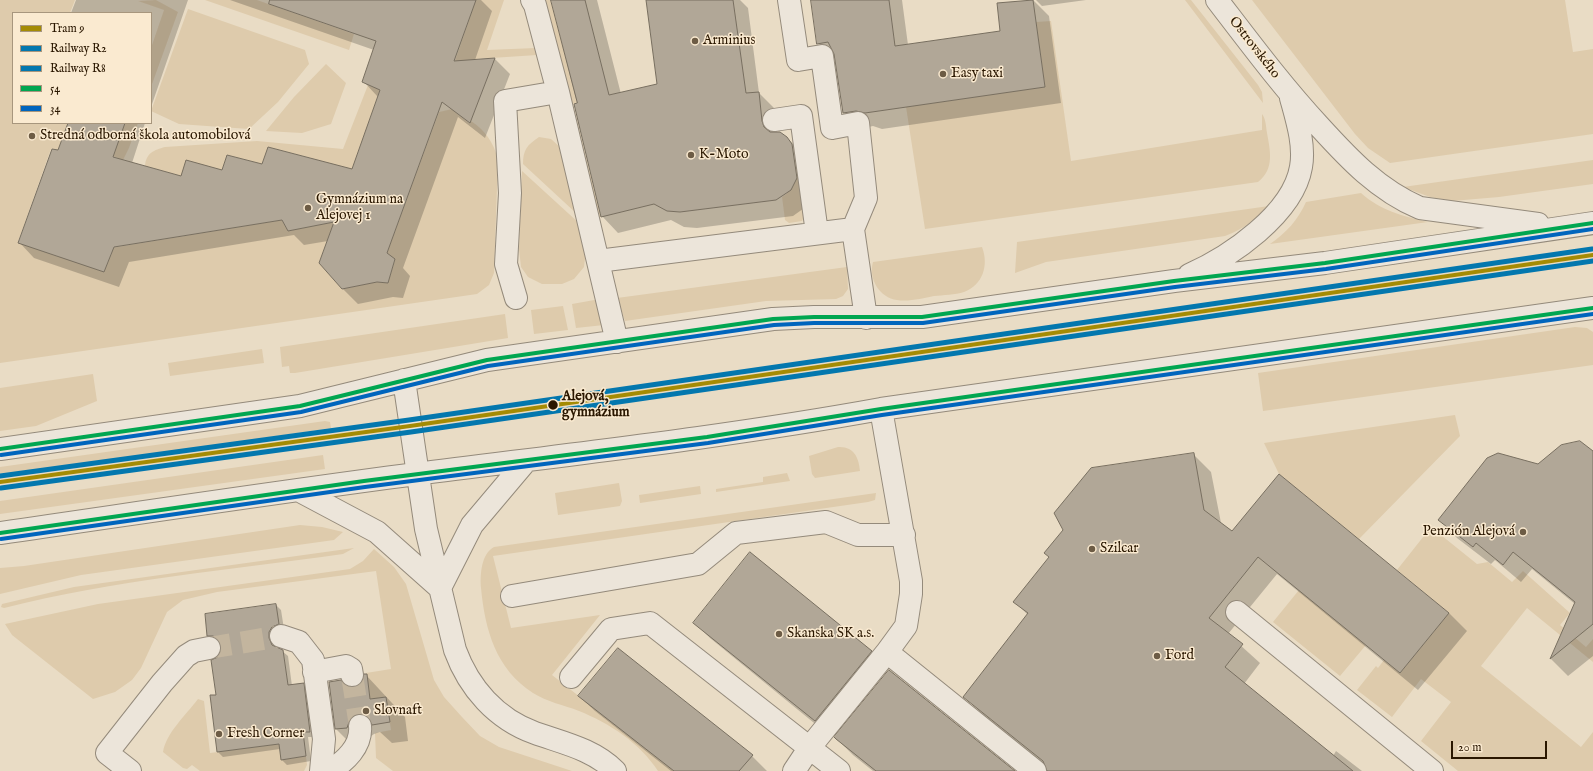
<!DOCTYPE html>
<html>
<head>
<meta charset="utf-8">
<style>
	body { margin:0 }
	#map { position:relative; width:1593px; height:771px; overflow:hidden; background:#e9dcc5; font-family:"IM FELL English",serif }
	canvas { display:block }
	.legend { position:absolute; left:12px; top:12px; width:140px; height:112px; box-sizing:border-box; background:#faead0; border:1px solid #a7967d; margin:0; padding:5px 7px; list-style:none; font-size:12px; color:#2a1700 }
	.legend li { display:flex; align-items:center; gap:8px; height:20px }
	.legend b { width:20px; border:1px solid #a7967d }
	.scale { position:absolute; left:1451px; top:741px; width:96px; height:18px; box-sizing:border-box; border:2px solid #2a1700; border-top:0; padding-left:5px; font-size:12px; line-height:14px; white-space:nowrap; color:#2a1700; -webkit-text-stroke:3px #faead0; paint-order:stroke }
</style>
</head>
<body>
<div id="map">
<canvas width="1593" height="771"></canvas>
<ul class="legend">
<li><b style="height:5px;background:#a48b04"></b>Tram 9</li>
<li><b style="height:5px;background:#0377ae"></b>Railway R2</li>
<li><b style="height:5px;background:#0377ae"></b>Railway R8</li>
<li><b style="height:5px;background:#00a651"></b>54</li>
<li><b style="height:5px;background:#0065bd"></b>34</li>
</ul>
<div class="scale">20 m</div>
</div>
<script>
const ctx = document.querySelector('canvas').getContext('2d');
ctx.lineJoin = 'round';
function fillPath(path, color) {
  ctx.fillStyle = color;
  ctx.fill(path, 'evenodd');
}
function strokePath(path, color, width, dash) {
  ctx.strokeStyle = color;
  ctx.lineWidth = width;
  ctx.lineCap = dash ? 'butt' : 'round';
  ctx.setLineDash(dash || []);
  ctx.stroke(path);
}
function drawText(font, color, halo, rows, align = 'center') {
  ctx.font = font + ' "IM FELL English",serif';
  ctx.lineWidth = 3;
  ctx.setLineDash([]);
  ctx.textBaseline = 'middle';
  ctx.strokeStyle = halo;
  ctx.fillStyle = color;
  for (const [text, x, y, turn = 0] of rows) {
    ctx.save();
    ctx.translate(x, y);
    ctx.rotate((+turn || 0) * Math.PI / 180);
    ctx.textAlign = isNaN(turn) ? turn : align;
    if (halo) ctx.strokeText(text, 0, 0);
    ctx.fillText(text, 0, 0);
    ctx.restore();
  }
}
fillPath(new Path2D(`
	M 0,0 L 75,0 L 70,13 L 13,13 L 13,123 L 68,123 L 58,150 L 51,149 L 18,242 L 59,257 L 64,245 L 73,261 L 104,272 L 112,253 L 111,248 L 282,220 L 288,231 L 334,222 L 319,263 L 342,289 L 377,282 L 388,283 L 395,260 L 387,253 L 439,112 L 452,109 L 469,123 L 471,121 C 486,131 493,142 498,159 L 494,273 L 489,285 L 477,294 L 0,363 Z
	M 156,0 L 178,12 L 151,87 L 151,48 L 164,10 L 138,1 Z
	M 205,0 L 257,0 L 354,34 L 349,50 Z
	M 476,0 L 504,0 L 487,50 L 536,48 L 537,55 L 476,59 L 449,78 Z
	M 543,0 L 551,0 L 576,97 L 577,103 L 573,104 L 601,217 L 596,218 Z
	M 1185,0 L 1191,0 L 1258,85 L 1262,92 L 1263,103 Z
	M 1252,0 L 1565,0 L 1573,52 L 1593,49 L 1593,134 L 1390,163 L 1368,148 L 1355,134 Z
	M 188,9 L 305,50 L 309,64 L 278,102 L 249,129 L 179,124 L 151,111 Z
	M 1051,21 L 1071,161 L 1262,130 L 1262,114 C 1266,119 1266,127 1267,133 C 1270,150 1275,169 1258,182 L 925,229 L 906,107 L 1045,87 L 1036,22 Z
	M 326,64 L 346,83 L 331,124 L 302,133 L 266,131 L 294,97 Z
	M 368,85 L 380,89 L 353,169 L 306,177 L 311,158 L 268,147 L 262,164 L 227,155 L 222,170 L 181,176 L 145,166 C 146,153 154,150 165,147 L 257,141 L 343,149 Z
	M 125,123 L 138,123 L 129,148 L 123,160 L 113,156 Z
	M 539,137 L 551,139 L 561,148 L 577,214 L 523,164 C 523,150 527,145 539,137 Z
	M 1593,160 L 1593,184 L 1499,197 L 1452,201 L 1430,197 L 1403,187 Z
	M 797,169 L 804,217 L 802,221 L 789,223 L 785,220 L 782,197 C 793,190 797,181 797,169 Z
	M 522,171 L 580,224 L 586,250 L 584,267 L 574,279 L 562,284 L 542,284 L 528,277 L 521,267 L 519,249 Z
	M 1361,193 C 1381,211 1403,216 1428,222 L 1270,244 C 1286,233 1298,220 1306,202 Z
	M 1269,206 C 1255,220 1244,229 1225,236 L 1046,262 L 1015,273 L 1017,242 Z
	M 982,247 C 989,265 983,285 964,292 C 955,295 943,295 934,296 C 923,298 909,302 897,300 C 880,298 868,279 873,262 Z
	M 847,267 L 848,289 L 843,296 L 836,299 L 766,301 L 625,321 L 617,298 Z
	M 600,299 L 604,325 L 576,328 L 572,304 Z
	M 563,306 L 568,330 L 534,334 L 531,310 Z
	M 505,314 L 508,338 L 295,373 L 290,373 L 289,366 L 282,367 L 280,347 Z
	M 1575,327 L 1587,328 L 1593,332 L 1593,365 L 1263,411 L 1258,373 Z
	M 262,349 L 264,363 L 170,376 L 168,363 Z
	M 93,374 L 97,401 L 36,426 L 0,431 L 0,388 Z
	M 1455,415 L 1460,436 L 1359,539 L 1279,474 L 1264,443 Z
	M 325,421 L 330,422 L 331,428 L 0,477 L 0,467 Z
	M 838,447 C 854,446 859,458 860,471 L 815,478 L 812,474 L 809,456 Z
	M 323,455 L 325,469 L 0,514 L 0,501 Z
	M 787,473 L 790,481 L 716,492 L 716,489 L 763,482 L 763,477 Z
	M 619,483 L 622,501 L 620,506 L 558,515 L 555,493 Z
	M 700,486 L 701,494 L 640,503 L 639,495 Z
	M 876,493 L 875,500 L 868,502 L 493,556 L 511,628 L 600,615 L 552,675 L 674,771 L 658,771 C 640,743 609,723 579,711 C 564,705 547,702 533,693 C 496,669 485,630 481,588 C 480,575 481,554 494,547 Z
	M 300,525 L 322,527 L 343,532 L 334,540 L 81,575 L 0,594 L 0,568 L 24,566 Z
	M 1431,527 L 1477,564 L 1488,562 L 1512,582 L 1523,571 L 1570,613 L 1560,625 L 1586,647 L 1593,639 L 1593,662 L 1527,608 L 1481,666 L 1581,747 L 1593,732 L 1593,771 L 1458,771 L 1421,741 L 1451,702 L 1421,679 L 1392,717 L 1357,690 L 1376,666 L 1378,668 L 1384,660 L 1400,673 L 1449,613 L 1397,570 Z
	M 354,548 L 343,554 C 230,570 114,580 4,608 L 1,607 L 2,604 L 74,587 Z
	M 374,549 L 394,567 L 406,584 L 434,680 L 444,697 L 462,717 L 480,736 L 499,747 L 572,771 L 393,771 L 376,758 L 375,733 L 391,730 L 386,697 L 370,699 L 366,673 L 391,669 L 376,571 L 217,592 L 183,600 L 167,612 L 141,668 L 132,680 L 115,692 L 93,699 L 12,635 L 5,624 L 98,604 L 350,569 L 363,561 Z
	M 1299,590 L 1366,645 L 1340,676 L 1273,622 Z
	M 198,699 L 204,701 L 210,753 L 279,744 L 281,760 L 306,756 L 307,765 L 304,771 L 200,771 L 192,765 L 187,769 L 183,768 L 163,752 C 166,733 186,715 198,699 Z`), '#decbac');
fillPath(new Path2D(`
	M 76,0 L 188,0 L 151,107 L 151,13 L 71,13 Z
	M 230,0 L 481,0 L 492,11 L 475,60 L 495,59 L 510,74 L 485,138 L 458,117 L 403,268 L 410,276 L 403,298 L 393,297 L 358,304 L 343,289 L 328,241 L 304,245 L 294,235 L 129,262 L 119,287 L 34,258 L 19,242 L 58,152 L 69,123 L 145,123 L 132,163 L 182,177 L 263,165 L 353,170 L 378,97 L 364,82 L 374,50 Z
	M 552,0 L 597,0 L 621,94 L 658,85 L 647,0 L 740,0 L 748,8 L 759,93 L 775,109 L 777,133 L 786,137 L 803,154 L 807,206 L 793,216 L 697,228 L 684,227 L 671,220 L 618,233 L 602,216 L 578,104 Z
	M 812,0 L 902,0 L 908,45 L 1001,32 L 1033,0 L 1049,16 L 1061,103 L 882,129 L 873,126 L 860,129 L 844,113 L 836,59 L 818,43 Z
	M 1036,0 L 1086,0 L 1042,6 Z
	M 1593,452 L 1593,656 L 1568,676 L 1551,659 L 1575,604 L 1532,569 L 1521,582 L 1495,560 L 1491,564 L 1457,538 L 1440,520 L 1538,466 Z
	M 1193,454 L 1211,472 L 1221,523 L 1232,532 L 1449,613 L 1467,631 L 1418,690 L 1277,574 L 1228,634 L 1260,663 L 1244,684 L 1333,756 L 1336,751 L 1362,771 L 1048,771 L 1048,768 L 983,715 L 965,697 L 1028,615 L 1014,601 Z
	M 276,605 L 281,610 L 284,629 L 274,637 L 274,644 L 288,656 L 292,686 L 303,684 L 308,689 L 315,737 L 308,737 L 311,761 L 287,765 L 282,760 L 280,749 L 223,757 L 218,752 L 211,696 L 217,696 L 218,658 L 222,653 L 222,646 L 220,641 L 214,641 L 208,635 Z
	M 694,622 L 871,652 L 886,667 L 830,736 L 710,638 Z
	M 366,675 L 405,717 L 408,741 L 392,743 L 380,732 L 374,734 L 355,748 L 336,729 L 347,688 L 355,688 L 361,685 Z
	M 579,696 L 752,756 L 767,771 L 671,771 L 595,711 Z
	M 835,737 L 1013,771 L 873,771 L 853,755 Z`), '#0003');
const building = new Path2D(`
	M 270,0 L 476,0 L 454,61 L 495,58 L 470,123 L 442,102 L 387,253 L 395,259 L 388,283 L 377,282 L 342,289 L 319,263 L 334,222 L 288,231 L 282,220 L 114,247 L 104,272 L 18,243 L 52,149 L 58,150 L 68,123 L 125,123 L 113,157 L 181,176 L 186,160 L 222,170 L 227,155 L 262,164 L 268,147 L 352,169 L 380,90 L 362,82 L 376,41 L 269,4 Z
	M 551,0 L 585,0 L 609,95 L 657,84 L 646,0 L 733,0 L 746,93 L 759,92 L 762,121 L 764,127 L 770,132 L 780,132 L 787,137 L 792,144 L 797,178 L 791,190 L 776,200 L 680,212 L 667,211 L 654,204 L 601,217 L 574,104 L 577,103 Z
	M 811,0 L 889,0 L 895,46 L 1000,31 L 997,3 L 1033,0 L 1045,87 L 865,113 L 856,111 L 843,113 L 834,54 L 828,42 L 817,44 Z
	M 1580,441 L 1593,451 L 1593,624 L 1550,659 L 1575,602 L 1513,552 L 1503,565 L 1476,543 L 1473,547 L 1438,520 L 1487,458 L 1498,453 L 1538,464 L 1561,445 Z
	M 1194,453 L 1204,510 L 1232,531 L 1279,474 L 1449,613 L 1400,673 L 1258,557 L 1209,618 L 1243,644 L 1225,667 L 1353,771 L 1047,771 L 1043,761 L 963,697 L 1028,613 L 1013,602 L 1049,557 L 1044,553 L 1063,530 L 1054,513 L 1091,468 Z
	M 750,552 L 872,651 L 815,721 L 693,623 Z
	M 276,604 L 279,624 L 272,627 L 269,632 L 269,638 L 272,645 L 283,650 L 288,685 L 304,683 L 310,732 L 303,732 L 306,756 L 281,760 L 279,744 L 217,752 L 210,695 L 216,695 L 211,660 L 218,657 L 221,652 L 221,646 L 218,639 L 213,636 L 207,636 L 205,614 Z
	M 618,648 L 753,755 L 739,771 L 674,771 L 578,696 Z
	M 889,670 L 1015,771 L 876,771 L 836,739 L 834,737 Z
	M 364,674 L 367,674 L 370,699 L 386,697 L 390,722 L 372,725 L 367,716 L 360,714 L 354,715 L 350,719 L 347,728 L 335,729 L 329,682 L 341,680 L 347,687 L 354,687 L 360,684 Z`);
fillPath(building, '#b1a797');
strokePath(building, '#786f60', 1);
strokePath(new Path2D(`
	M 209,648 L 281,636
	M 352,675 L 360,726`), '#c3b59e', 22, [22, 11]);
const minor = new Path2D(`
	M 532,0 L 535,5 L 558,92 L 617,342
	M 789,0 L 798,60 L 822,56 L 832,128 L 858,123 L 866,198 L 853,229 L 866,318
	M 1217,0 C 1250,43 1282,86 1319,126 C 1349,159 1378,190 1420,208 L 1538,224
	M 774,120 L 801,116 L 817,233
	M 598,261 L 853,229
	M 1189,275 C 1230,257 1293,214 1301,167 C 1305,145 1297,120 1291,98
	M 516,298 L 506,264 L 510,193 L 505,101 L 558,92
	M 404,380 L 426,529 L 455,650 C 469,688 496,719 535,733 C 563,743 593,749 615,771
	M 0,449 L 300,406 L 487,360 L 773,319 L 814,317 L 922,317 L 1174,281 L 1325,263 L 1593,223
	M 298,490 L 377,532 L 440,588
	M 0,533 C 139,513 277,492 416,474 C 572,454 727,437 881,409 L 1593,308
	M 440,588 L 472,525 L 526,461
	M 512,596 L 698,564 L 736,533 L 826,522 L 858,535 L 904,535
	M 1237,612 L 1432,771
	M 281,636 L 299,642 L 313,660 L 324,739 L 321,771
	M 887,652 L 1035,771
	M 314,672 L 346,666 L 351,669 L 352,675
	M 571,677 L 611,629 L 650,623 L 839,771
	M 130,771 L 107,753 L 162,683 L 186,656 L 194,651 L 209,648
	M 329,771 C 345,762 362,746 360,726
	M 794,771 L 810,747 L 887,652 L 906,626 L 911,594 L 911,581 L 881,409`);
strokePath(minor, '#948a7b', 24);
strokePath(minor, '#ece5da', 22);
strokePath(new Path2D(`
	M 0,449 L 300,406 L 487,360 L 773,319 L 814,317 L 922,317 L 1174,281 L 1325,263 L 1593,223
	M 0,533 L 364,481 L 707,437 L 881,409 L 1593,308`), '#00a651', 4);
strokePath(new Path2D(`
	M 1,455 L 301,412 L 488,366 L 774,325 L 814,323 L 923,323 L 1175,287 L 1326,269 L 1593,229
	M 1,539 L 365,487 L 708,443 L 882,415 L 1593,314`), '#0065bd', 4);
strokePath(new Path2D(`
	M 1,488 L 411,432 L 1593,261`), '#0377ae', 5);
strokePath(new Path2D(`
	M 0,476 L 409,420 L 1592,249`), '#0377ae', 5);
strokePath(new Path2D(`
	M 0,482 L 410,426 L 1593,255`), '#a48b04', 4);
for (const [x, y, r, color] of [
	[695,41,4,"#6d5c45"],
	[943,74,4,"#6d5c45"],
	[32,136,4,"#6d5c45"],
	[691,155,4,"#6d5c45"],
	[308,208,4,"#6d5c45"],
	[553,405,5.5,"#2a1700"],
	[1523,532,4,"#6d5c45"],
	[1092,549,4,"#6d5c45"],
	[779,634,4,"#6d5c45"],
	[1157,656,4,"#6d5c45"],
	[366,711,4,"#6d5c45"],
	[219,734,4,"#6d5c45"]
]) {
  const dot = new Path2D();
  dot.arc(x, y, r, 0, 2 * Math.PI);
  ctx.fillStyle = color;
  ctx.fill(dot);
  strokePath(dot, '#faead0', 1.5);
}
drawText('14px', '#2a1700', '#faead0', [
	["Arminius",703,41],
	["Easy taxi",951,74],
	["Stredná odborná škola automobilová",40,136],
	["K-Moto",699,155],
	["Gymnázium na",316,200],
	["Alejovej 1",316,216],
	["Penzión Alejová",1515,532,"right"],
	["Szilcar",1100,549],
	["Skanska SK a.s.",787,634],
	["Ford",1165,656],
	["Slovnaft",374,711],
	["Fresh Corner",227,734]
], 'left');
drawText('14px', '#2a1700', '#faead0', [
	["Ostrovského",1254,48,52]
]);
drawText('bold 14px', '#2a1700', '#faead0', [
	["Alejová,",562,397],
	["gymnázium",562,413]
], 'left');
</script>
</body>
</html>
